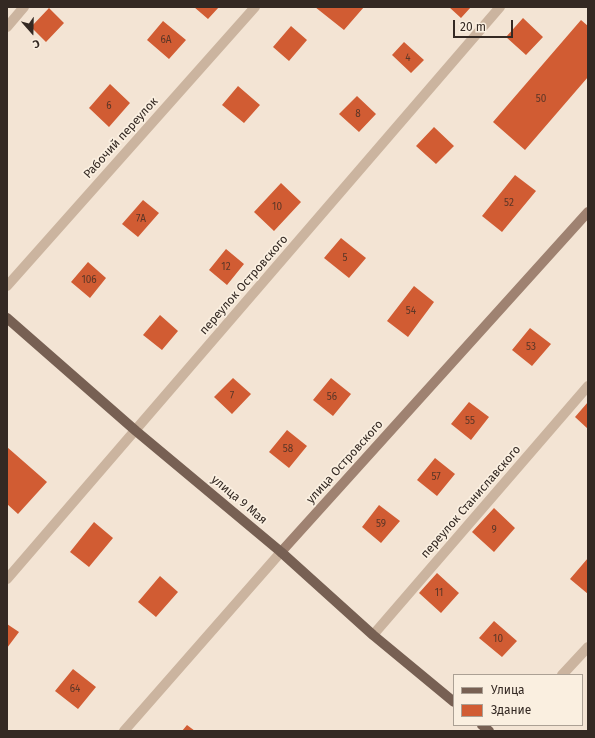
<!DOCTYPE html>
<html>
<head>
<meta charset="utf-8">
<style>
	body { margin:0 }
	#map { position:relative; width:595px; height:738px; overflow:hidden; background:#f3e4d4; font-family:"Fira Sans",sans-serif }
	canvas { display:block }
	.frame { position:absolute; inset:0; border:8px solid #342923; pointer-events:none }
	.legend { position:absolute; left:453px; top:674px; width:130px; height:52px; box-sizing:border-box; background:#faefe0; border:1px solid #aba094; margin:0; padding:5px 7px; list-style:none; font-size:12px; color:#342923 }
	.legend li { display:flex; align-items:center; gap:8px; height:20px }
	.legend b { width:20px; border:1px solid #aba094 }
	.north { position:absolute; left:12px; top:12px; width:40px; height:40px; -webkit-text-stroke:3px #faefe0; paint-order:stroke; rotate:160deg; font-size:11px; font-weight:700; line-height:16px; text-align:center; color:#342923 }
	.north::after { content:''; display:block; margin:auto; width:14px; height:18px; background:#342923; clip-path:polygon(50% 0,100% 100%,50% 72%,0 100%) }
	.scale { position:absolute; left:453px; top:20px; width:60px; height:18px; box-sizing:border-box; border:2px solid #342923; border-top:0; padding-left:5px; font-size:12px; line-height:14px; white-space:nowrap; color:#342923; -webkit-text-stroke:3px #faefe0; paint-order:stroke }
</style>
</head>
<body>
<div id="map">
<canvas width="595" height="738"></canvas>
<div class="frame"></div>
<ul class="legend">
<li><b style="height:5px;background:#776053"></b>Улица</li>
<li><b style="height:11px;background:#d15c33"></b>Здание</li>
</ul>
<div class="north">С</div>
<div class="scale">20 m</div>
</div>
<script>
const ctx = document.querySelector('canvas').getContext('2d');
ctx.lineJoin = 'round';
function fillPath(path, color) {
  ctx.fillStyle = color;
  ctx.fill(path, 'evenodd');
}
function strokePath(path, color, width, dash) {
  ctx.strokeStyle = color;
  ctx.lineWidth = width;
  ctx.lineCap = dash ? 'butt' : 'round';
  ctx.setLineDash(dash || []);
  ctx.stroke(path);
}
function drawText(font, color, halo, rows, align = 'center') {
  ctx.font = font + ' "Fira Sans",sans-serif';
  ctx.lineWidth = 3.5;
  ctx.setLineDash([]);
  ctx.textBaseline = 'middle';
  ctx.strokeStyle = halo;
  ctx.fillStyle = color;
  for (const [text, x, y, turn = 0] of rows) {
    ctx.save();
    ctx.translate(x, y);
    ctx.rotate((+turn || 0) * Math.PI / 180);
    ctx.textAlign = isNaN(turn) ? turn : align;
    if (halo) ctx.strokeText(text, 0, 0);
    ctx.fillText(text, 0, 0);
    ctx.restore();
  }
}
fillPath(new Path2D(`
	M 194,7 L 219,7 L 208,19 Z
	M 315,7 L 364,7 L 344,30 Z
	M 449,7 L 471,7 L 461,18 Z
	M 49,8 L 64,23 L 46,42 L 31,27 Z
	M 523,18 L 543,37 L 526,55 L 506,37 Z
	M 581,20 L 588,26 L 588,77 L 525,150 L 493,122 Z
	M 163,21 L 186,40 L 169,59 L 147,40 Z
	M 291,26 L 307,40 L 289,61 L 273,47 Z
	M 404,42 L 424,60 L 411,73 L 392,55 Z
	M 110,84 L 130,103 L 109,127 L 89,108 Z
	M 238,86 L 260,105 L 244,123 L 222,105 Z
	M 357,96 L 376,114 L 359,132 L 339,114 Z
	M 434,127 L 454,146 L 436,164 L 416,146 Z
	M 515,175 L 536,191 L 502,232 L 482,216 Z
	M 281,183 L 301,202 L 274,231 L 254,212 Z
	M 143,200 L 159,213 L 138,237 L 122,224 Z
	M 341,238 L 366,258 L 349,278 L 324,258 Z
	M 226,249 L 244,264 L 227,285 L 209,270 Z
	M 88,262 L 106,278 L 90,298 L 71,282 Z
	M 414,286 L 434,302 L 408,337 L 387,321 Z
	M 160,315 L 178,331 L 162,350 L 143,335 Z
	M 530,328 L 551,344 L 532,366 L 512,350 Z
	M 233,378 L 251,394 L 232,414 L 214,397 Z
	M 331,378 L 351,394 L 333,416 L 313,400 Z
	M 469,402 L 489,417 L 471,440 L 451,424 Z
	M 588,402 L 588,429 L 575,417 Z
	M 287,430 L 307,446 L 289,468 L 269,452 Z
	M 7,447 L 47,482 L 18,514 L 7,504 Z
	M 435,458 L 455,474 L 437,496 L 417,480 Z
	M 379,505 L 400,521 L 381,543 L 362,527 Z
	M 494,508 L 515,528 L 494,552 L 472,532 Z
	M 94,522 L 113,538 L 89,567 L 70,552 Z
	M 588,558 L 588,594 L 570,579 Z
	M 437,573 L 459,593 L 441,613 L 419,593 Z
	M 160,576 L 178,592 L 156,617 L 138,602 Z
	M 494,621 L 517,641 L 502,657 L 479,638 Z
	M 7,624 L 19,632 L 7,648 Z
	M 73,669 L 96,687 L 78,709 L 55,691 Z
	M 187,725 L 195,731 L 182,731 Z`), '#d15c33');
strokePath(new Path2D(`
	M 7,27 L 24,7
	M 7,286 L 255,7
	M 7,579 L 500,7
	M 373,635 L 588,386
	M 562,675 L 588,647`), '#cbb49f', 10);
strokePath(new Path2D(`
	M 124,731 L 281,552`), '#cbb49f', 10);
strokePath(new Path2D(`
	M 281,552 L 588,212`), '#9f8271', 10);
strokePath(new Path2D(`
	M 7,318 L 136,431 L 281,552 L 373,635 L 454,702
	M 482,725 L 489,731`), '#776053', 10);
drawText('10px', '#5b3627', null, [
	["6А",166,40],
	["4",408,58],
	["50",541,99],
	["6",109,106],
	["8",358,114],
	["52",509,203],
	["10",277,207],
	["7А",141,219],
	["5",345,258],
	["12",226,267],
	["106",89,280],
	["54",411,311],
	["53",531,347],
	["7",232,396],
	["56",332,397],
	["55",470,421],
	["58",288,449],
	["57",436,477],
	["59",381,524],
	["9",494,530],
	["11",439,593],
	["10",498,639],
	["64",75,689]
]);
drawText('12px', '#342923', '#faefe0', [
	["Рабочий переулок",121,138,-48],
	["переулок Островского",244,285,-49],
	["улица Островского",345,462,-48],
	["улица 9 Мая",239,500,40],
	["переулок Станиславского",471,502,-49]
]);
</script>
</body>
</html>
